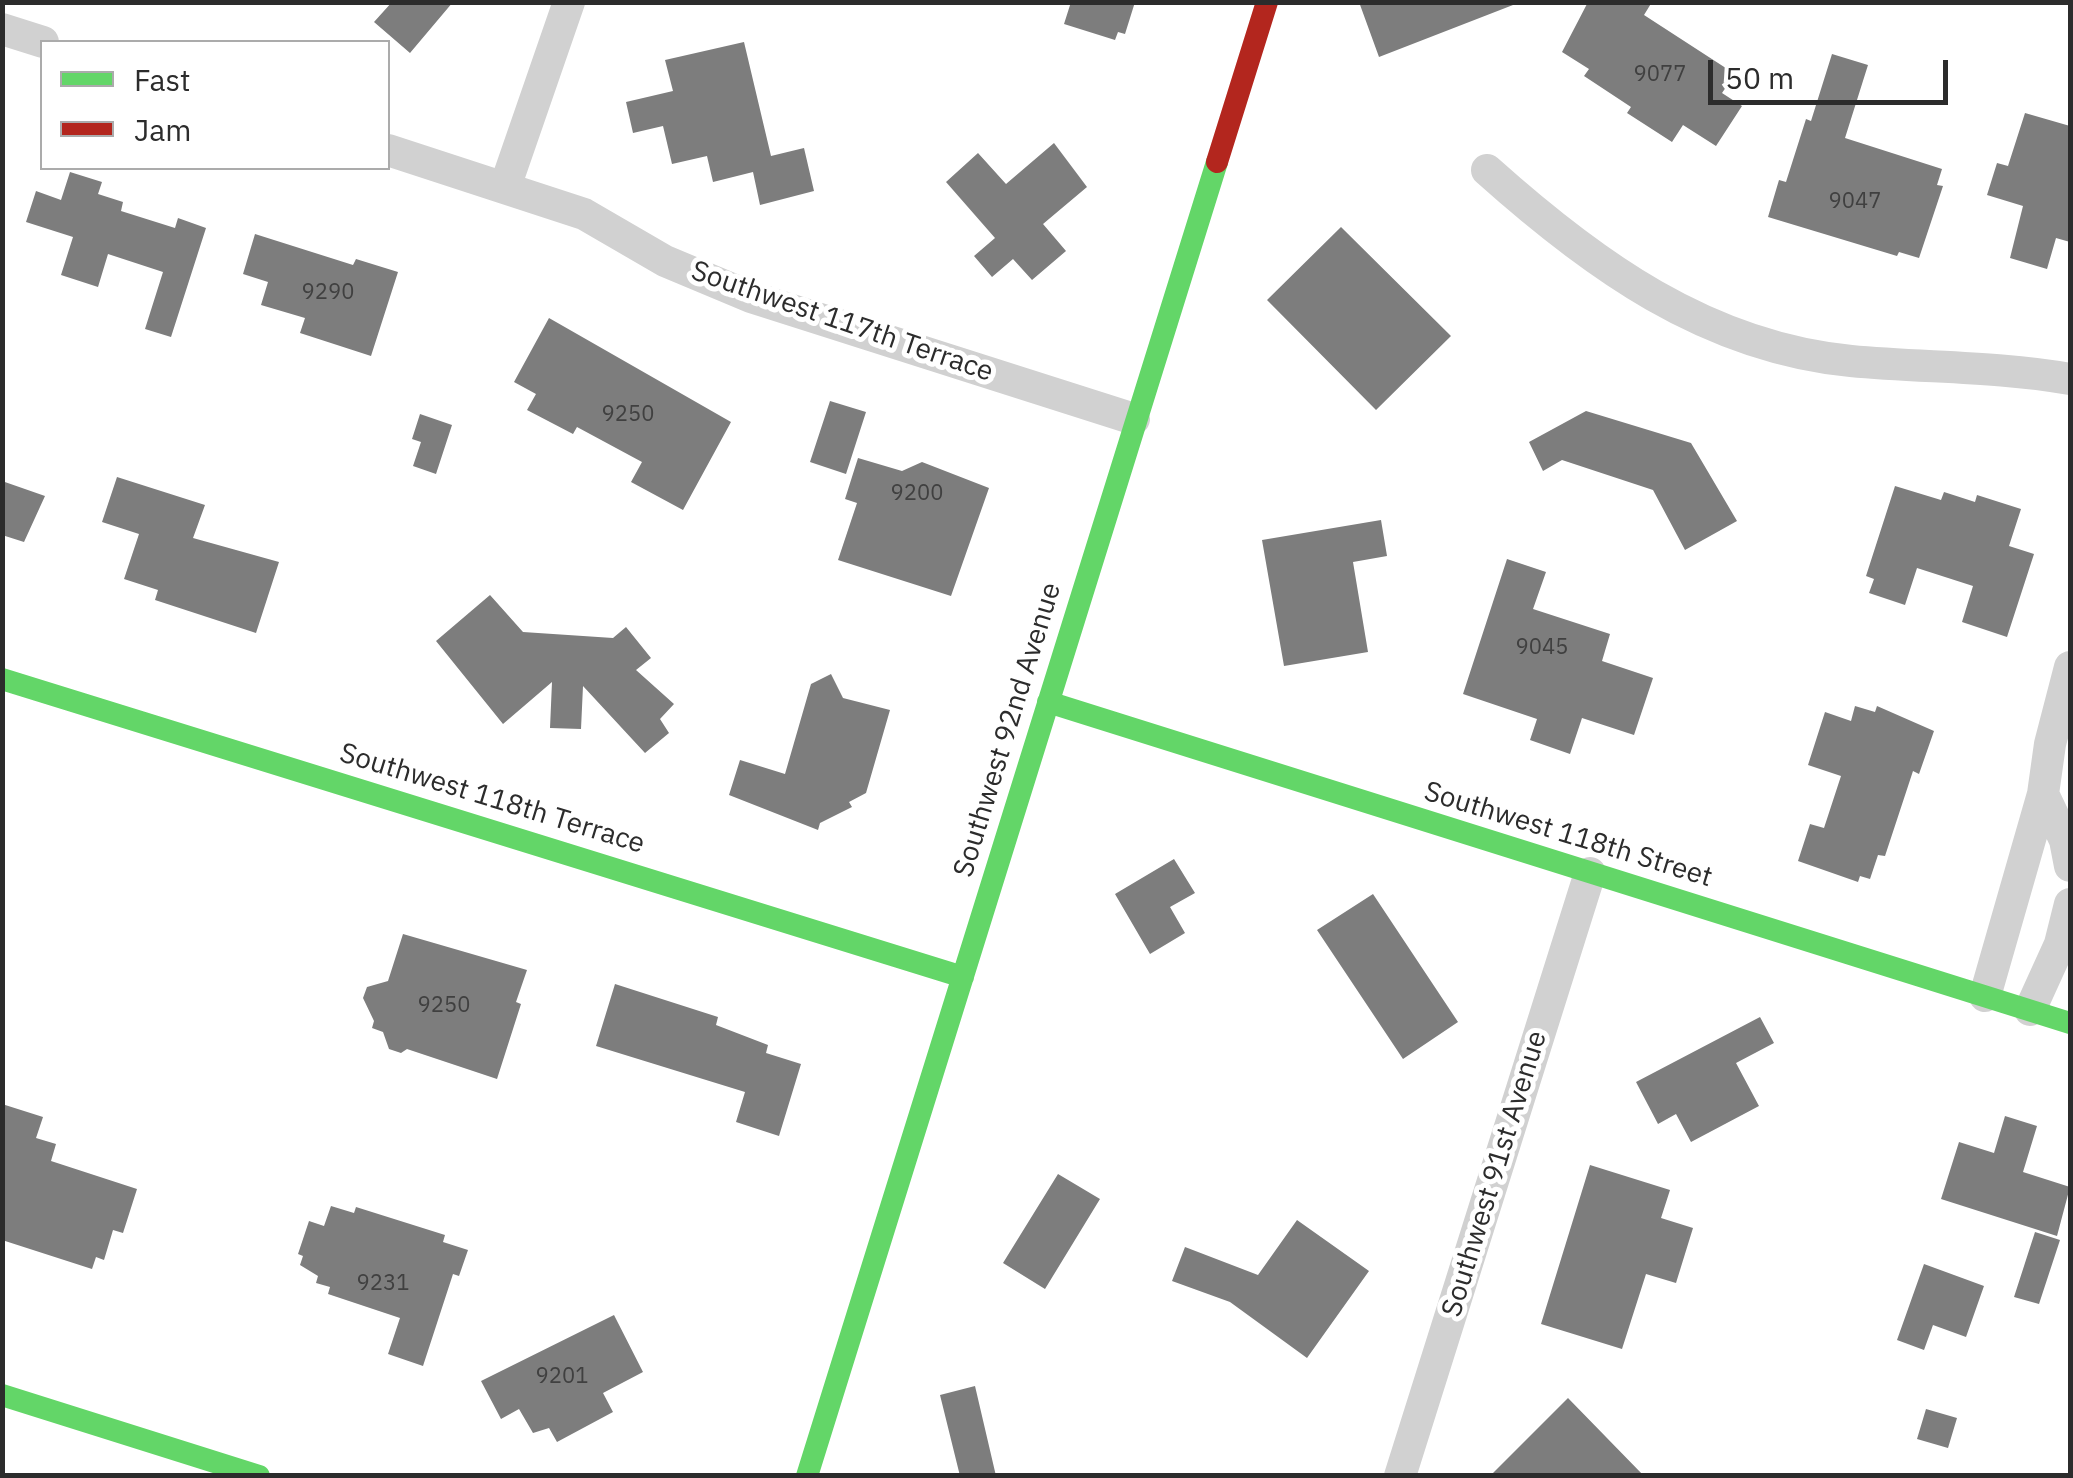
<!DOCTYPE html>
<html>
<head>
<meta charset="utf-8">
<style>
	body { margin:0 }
	#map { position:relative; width:2073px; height:1478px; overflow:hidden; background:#fff; font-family:"IBM Plex Sans",sans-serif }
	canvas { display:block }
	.frame { position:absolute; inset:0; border:5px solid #2c2c2c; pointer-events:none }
	.legend { position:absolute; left:40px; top:40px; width:350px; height:130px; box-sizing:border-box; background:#fff; border:2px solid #ababab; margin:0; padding:12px 18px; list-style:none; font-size:30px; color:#2c2c2c }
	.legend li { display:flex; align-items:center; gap:20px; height:50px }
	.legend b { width:50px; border:2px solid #ababab }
	.scale { position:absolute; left:1708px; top:60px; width:240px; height:45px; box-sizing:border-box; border:5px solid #2c2c2c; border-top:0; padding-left:12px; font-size:30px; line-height:35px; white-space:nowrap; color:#2c2c2c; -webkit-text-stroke:8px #fff; paint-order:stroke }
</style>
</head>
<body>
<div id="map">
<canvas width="2073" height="1478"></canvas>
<div class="frame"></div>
<ul class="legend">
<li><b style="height:12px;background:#63d668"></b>Fast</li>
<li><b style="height:12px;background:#b3261e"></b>Jam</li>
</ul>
<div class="scale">50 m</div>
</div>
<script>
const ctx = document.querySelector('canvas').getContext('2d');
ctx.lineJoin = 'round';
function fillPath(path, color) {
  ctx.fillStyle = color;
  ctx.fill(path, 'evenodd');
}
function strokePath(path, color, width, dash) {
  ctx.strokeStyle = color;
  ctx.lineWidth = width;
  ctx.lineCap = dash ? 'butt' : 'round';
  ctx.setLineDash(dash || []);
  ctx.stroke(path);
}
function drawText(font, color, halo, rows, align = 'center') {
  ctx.font = font + ' "IBM Plex Sans",sans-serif';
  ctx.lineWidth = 10;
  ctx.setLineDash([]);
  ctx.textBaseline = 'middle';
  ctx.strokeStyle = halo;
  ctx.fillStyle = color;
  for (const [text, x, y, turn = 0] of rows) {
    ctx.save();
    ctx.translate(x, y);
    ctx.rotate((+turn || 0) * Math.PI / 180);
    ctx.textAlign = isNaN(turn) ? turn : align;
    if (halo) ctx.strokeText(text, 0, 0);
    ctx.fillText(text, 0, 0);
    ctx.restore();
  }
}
fillPath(new Path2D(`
	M 392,2 L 453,2 L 410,53 L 374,22 Z
	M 1071,2 L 1135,2 L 1125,34 L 1118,32 L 1115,40 L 1064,24 Z
	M 1359,2 L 1512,2 L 1513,5 L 1379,57 Z
	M 1588,2 L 1652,2 L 1644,15 L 1735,74 L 1722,93 L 1742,106 L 1716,146 L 1683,125 L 1672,142 L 1627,113 L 1631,107 L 1584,76 L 1589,69 L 1562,52 Z
	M 744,42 L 771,156 L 804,148 L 814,191 L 760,205 L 753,172 L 713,182 L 707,156 L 672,164 L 663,126 L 633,133 L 626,102 L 673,91 L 665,60 Z
	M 1832,54 L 1868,65 L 1845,138 L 1942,169 L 1937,185 L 1943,186 L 1919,258 L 1899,252 L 1897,256 L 1768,217 L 1779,180 L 1786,182 L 1806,119 L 1811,121 Z
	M 2025,113 L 2070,126 L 2070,242 L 2056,238 L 2047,269 L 2010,258 L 2023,206 L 1987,195 L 1997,163 L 2008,166 Z
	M 1054,143 L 1087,187 L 1043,224 L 1066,251 L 1032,280 L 1013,259 L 992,277 L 974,256 L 995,238 L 946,182 L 978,153 L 1006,184 Z
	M 70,172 L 102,182 L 98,194 L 123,202 L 121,211 L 175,228 L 178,218 L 206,228 L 171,337 L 145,329 L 163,272 L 108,254 L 98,287 L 61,275 L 73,237 L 26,222 L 36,191 L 61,200 Z
	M 1341,227 L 1451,336 L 1376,410 L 1267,300 Z
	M 255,234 L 353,265 L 356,259 L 398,272 L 371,356 L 300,333 L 305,318 L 261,305 L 268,282 L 243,274 Z
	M 549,318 L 731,422 L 683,510 L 631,482 L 642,462 L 577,427 L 573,434 L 527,410 L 536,394 L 514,382 Z
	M 830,401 L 866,412 L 846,474 L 810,462 Z
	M 1586,411 L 1691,443 L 1737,521 L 1685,550 L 1653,490 L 1562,460 L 1543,471 L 1529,442 Z
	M 420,414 L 452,425 L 436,474 L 413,466 L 421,442 L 412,439 Z
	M 858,458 L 902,471 L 922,462 L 989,488 L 951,596 L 838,560 L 857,503 L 845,499 Z
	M 117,477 L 205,505 L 193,538 L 279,562 L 256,633 L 155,600 L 158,590 L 124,579 L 139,534 L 102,522 Z
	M 2,481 L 45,496 L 24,542 L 2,535 Z
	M 1895,486 L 1941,500 L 1944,492 L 1975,502 L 1977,495 L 2021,509 L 2009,546 L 2034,554 L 2007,637 L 1962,622 L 1973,586 L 1917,568 L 1905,605 L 1869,593 L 1874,579 L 1866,576 Z
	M 1381,520 L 1387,556 L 1353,562 L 1368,652 L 1284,666 L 1262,540 Z
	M 1507,559 L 1546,572 L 1533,609 L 1610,634 L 1602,661 L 1653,678 L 1634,735 L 1582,718 L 1570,754 L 1530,740 L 1537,719 L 1463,694 Z
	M 490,595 L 523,632 L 613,638 L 626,627 L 651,658 L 636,670 L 674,704 L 660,719 L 669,733 L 645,753 L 583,686 L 581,729 L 550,728 L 552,682 L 503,724 L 436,641 Z
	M 831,674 L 843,698 L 890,710 L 866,793 L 849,802 L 852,807 L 820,823 L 818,830 L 729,795 L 740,760 L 785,774 L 811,684 Z
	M 1855,706 L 1875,712 L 1877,706 L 1934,731 L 1919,774 L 1913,771 L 1885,856 L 1878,855 L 1870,879 L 1860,876 L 1858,882 L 1798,861 L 1810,824 L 1824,828 L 1841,776 L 1808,765 L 1825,712 L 1851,721 Z
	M 1174,859 L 1195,893 L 1170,907 L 1185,933 L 1150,954 L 1115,894 Z
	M 1373,894 L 1458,1022 L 1403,1059 L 1317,930 Z
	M 403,934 L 527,970 L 516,1002 L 521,1004 L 497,1079 L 407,1049 L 401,1053 L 389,1049 L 383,1032 L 372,1028 L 374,1021 L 363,998 L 367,987 L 388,981 Z
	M 615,984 L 718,1017 L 716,1025 L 768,1045 L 766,1053 L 801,1064 L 779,1136 L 736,1122 L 745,1092 L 596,1046 Z
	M 1760,1017 L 1774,1043 L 1736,1063 L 1759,1106 L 1691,1142 L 1676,1114 L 1658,1124 L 1636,1082 Z
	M 2,1104 L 43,1117 L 36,1138 L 56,1144 L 51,1161 L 137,1189 L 123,1233 L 113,1230 L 104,1260 L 96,1257 L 92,1269 L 2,1240 Z
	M 2005,1116 L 2037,1126 L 2023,1172 L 2070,1187 L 2057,1236 L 1941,1199 L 1959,1142 L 1994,1153 Z
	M 1590,1165 L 1670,1190 L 1661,1218 L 1693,1228 L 1676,1283 L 1646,1274 L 1622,1349 L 1541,1324 Z
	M 1058,1174 L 1100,1199 L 1045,1289 L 1003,1263 Z
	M 331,1206 L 354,1213 L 356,1207 L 445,1235 L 443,1242 L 468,1250 L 459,1276 L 453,1274 L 423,1366 L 388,1354 L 400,1318 L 328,1294 L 330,1287 L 316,1283 L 318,1276 L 300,1265 L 303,1256 L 298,1254 L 309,1221 L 324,1226 Z
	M 1297,1220 L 1369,1271 L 1307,1358 L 1230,1302 L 1172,1281 L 1185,1247 L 1258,1275 Z
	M 2035,1232 L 2060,1240 L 2039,1304 L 2014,1297 Z
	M 1924,1264 L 1984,1286 L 1966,1337 L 1933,1325 L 1924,1350 L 1897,1340 Z
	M 614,1315 L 643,1372 L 603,1393 L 613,1412 L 557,1442 L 549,1428 L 533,1433 L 519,1409 L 501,1419 L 481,1381 Z
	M 975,1386 L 996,1476 L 960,1476 L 940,1395 Z
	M 1568,1398 L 1644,1476 L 1490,1476 Z
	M 1926,1409 L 1957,1418 L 1948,1448 L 1917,1439 Z`), '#7d7d7d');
strokePath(new Path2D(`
	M 2,29 L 43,42
	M 388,150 L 584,214 L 665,261 L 751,297 L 1134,419
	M 1487,170 C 1592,264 1706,347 1851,361 C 1924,368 1997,366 2070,379
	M 505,187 L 569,2
	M 2043,794 L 2065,840 L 2070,866
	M 1985,996 L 2043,794 L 2050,744 L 2070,667
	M 2030,1010 L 2060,944 L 2070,904
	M 1400,1476 L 1590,873`), '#d1d1d1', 32);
strokePath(new Path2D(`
	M 2,679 L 963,977
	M 1048,702 L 2070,1023
	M 2,1395 L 259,1476
	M 807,1476 L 1217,162`), '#63d668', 22);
strokePath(new Path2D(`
	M 1217,162 L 1267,2`), '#b3261e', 22);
drawText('22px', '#404040', null, [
	["9077",1660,75],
	["9047",1855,202],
	["9290",328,293],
	["9250",628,415],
	["9200",917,494],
	["9045",1542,648],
	["9250",444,1006],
	["9231",383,1284],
	["9201",562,1377]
]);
drawText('28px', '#2c2c2c', '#fff', [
	["Southwest 117th Terrace",842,322,19],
	["Southwest 92nd Avenue",1008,730,-73],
	["Southwest 118th Terrace",492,799,17],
	["Southwest 118th Street",1568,835,17],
	["Southwest 91st Avenue",1495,1174,-73]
]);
</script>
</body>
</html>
